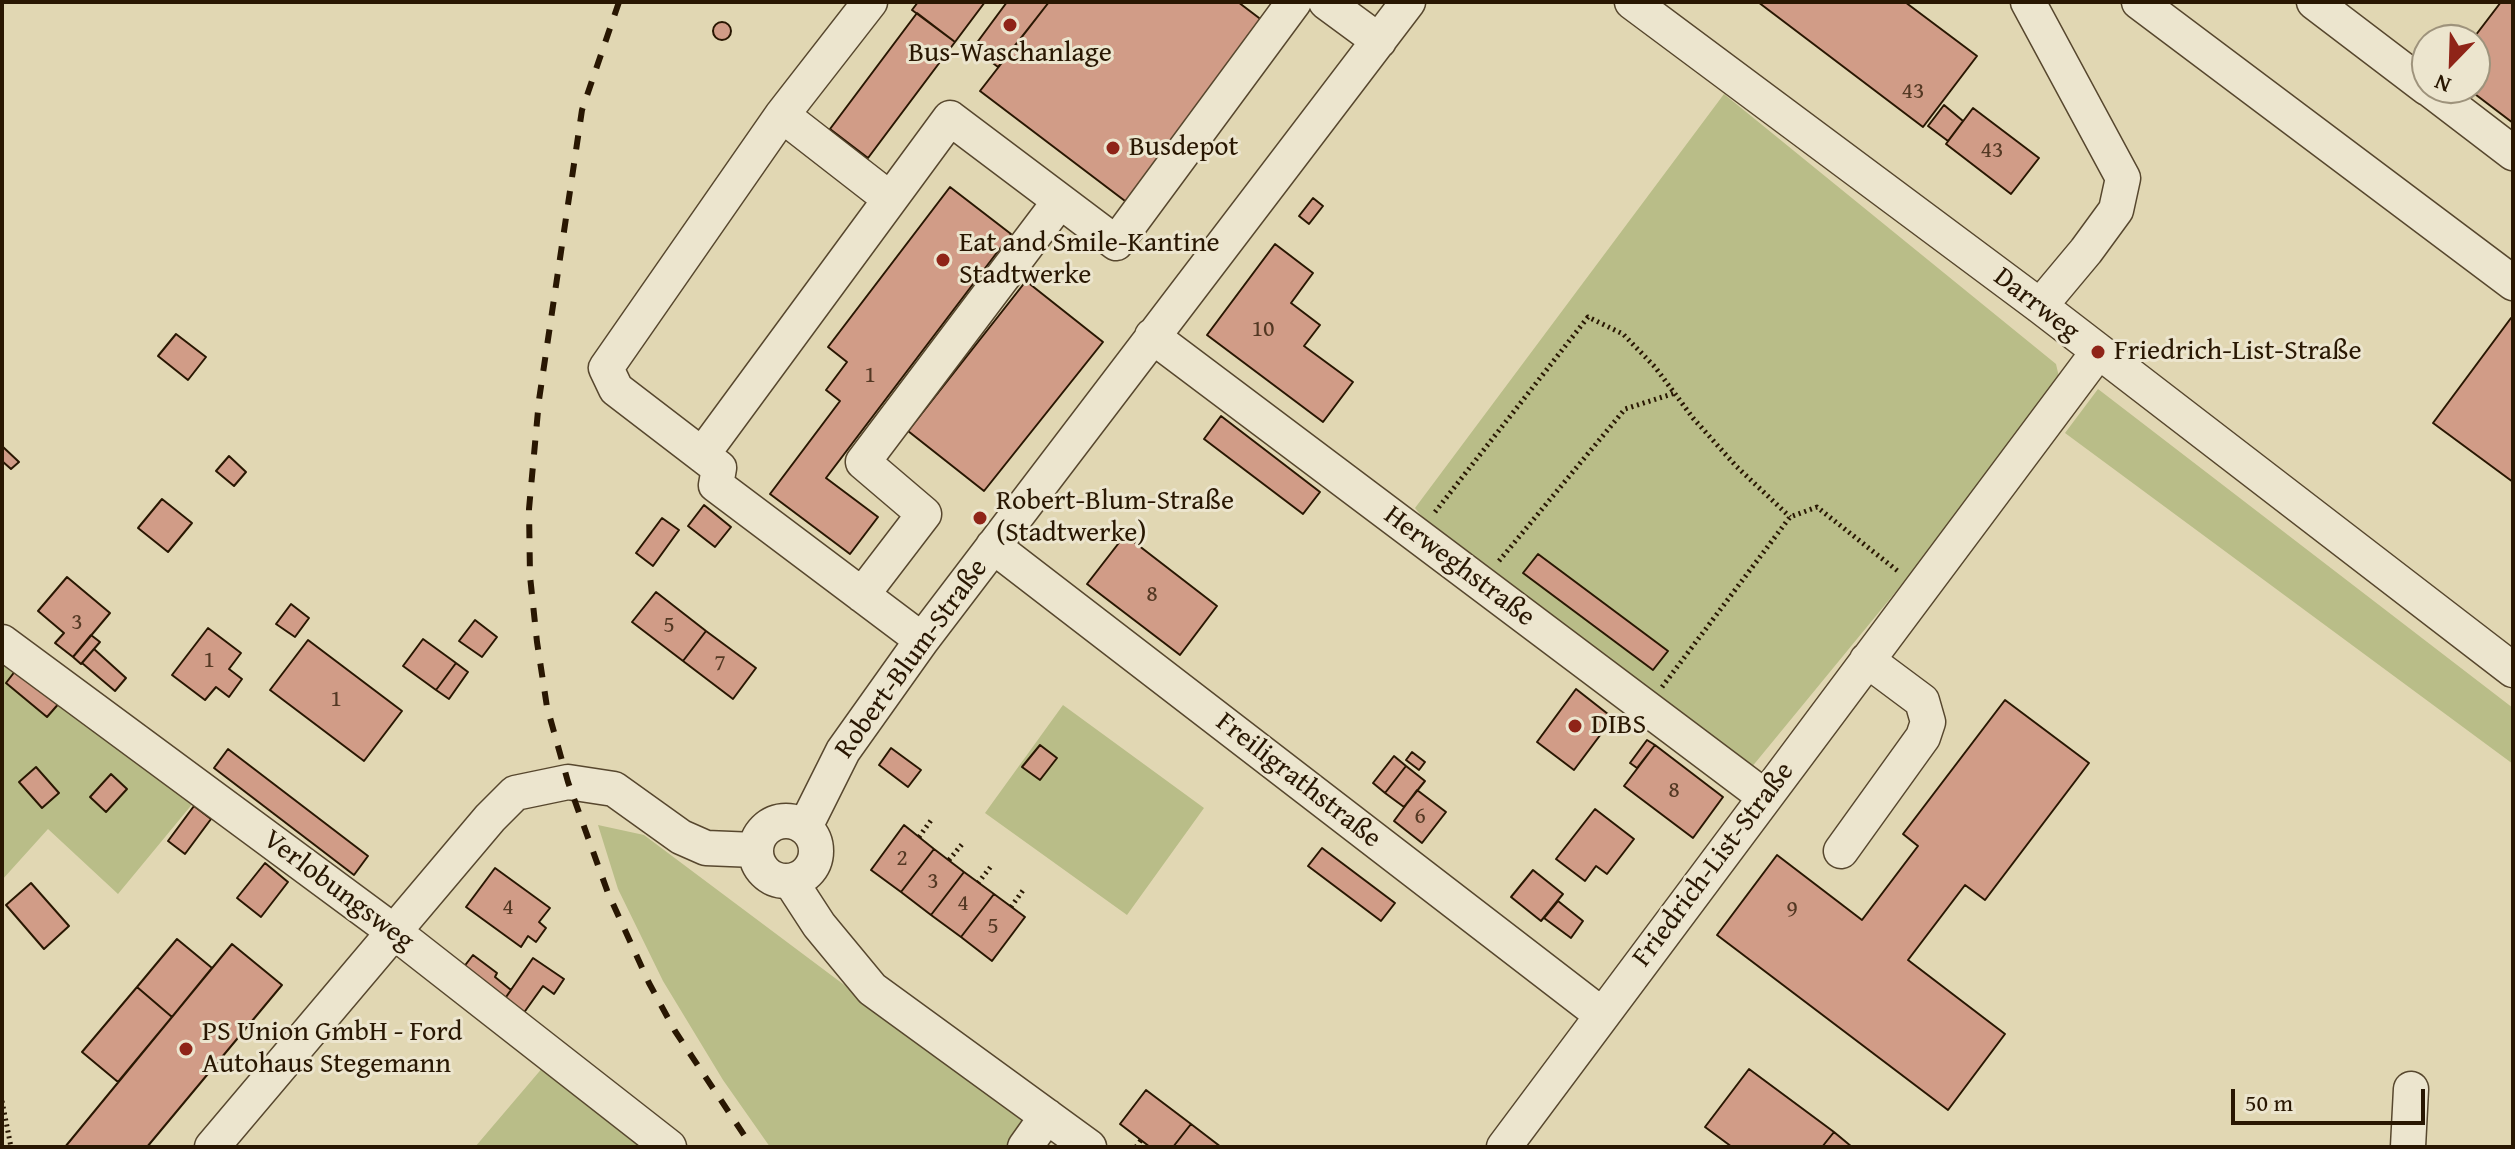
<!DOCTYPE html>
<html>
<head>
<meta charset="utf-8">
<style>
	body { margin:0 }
	#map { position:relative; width:2515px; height:1149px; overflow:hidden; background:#e1d7b3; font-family:"Gentium Book Plus",serif }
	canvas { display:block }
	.frame { position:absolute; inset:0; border:4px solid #291702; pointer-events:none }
	.north { position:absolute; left:2411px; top:24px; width:80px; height:80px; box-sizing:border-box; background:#ece5ce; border:2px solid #9e937c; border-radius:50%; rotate:203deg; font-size:22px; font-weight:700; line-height:32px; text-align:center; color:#291702 }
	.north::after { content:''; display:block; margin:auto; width:28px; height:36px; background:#8f2418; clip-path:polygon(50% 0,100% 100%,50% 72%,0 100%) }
	.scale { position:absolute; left:2231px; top:1089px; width:194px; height:36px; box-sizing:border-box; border:4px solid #291702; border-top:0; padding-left:10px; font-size:24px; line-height:28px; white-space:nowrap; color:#291702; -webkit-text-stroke:6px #ece5ce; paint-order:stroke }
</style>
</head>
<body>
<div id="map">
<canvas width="2515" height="1149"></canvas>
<div class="frame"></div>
<div class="north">N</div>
<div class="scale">50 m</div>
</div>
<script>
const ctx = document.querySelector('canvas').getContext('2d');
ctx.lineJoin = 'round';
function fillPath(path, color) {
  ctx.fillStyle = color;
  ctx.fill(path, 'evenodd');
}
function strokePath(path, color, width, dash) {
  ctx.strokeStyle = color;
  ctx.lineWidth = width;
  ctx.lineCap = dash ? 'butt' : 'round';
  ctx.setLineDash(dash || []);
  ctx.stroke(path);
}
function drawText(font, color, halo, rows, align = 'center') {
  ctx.font = font + ' "Gentium Book Plus",serif';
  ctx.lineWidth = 6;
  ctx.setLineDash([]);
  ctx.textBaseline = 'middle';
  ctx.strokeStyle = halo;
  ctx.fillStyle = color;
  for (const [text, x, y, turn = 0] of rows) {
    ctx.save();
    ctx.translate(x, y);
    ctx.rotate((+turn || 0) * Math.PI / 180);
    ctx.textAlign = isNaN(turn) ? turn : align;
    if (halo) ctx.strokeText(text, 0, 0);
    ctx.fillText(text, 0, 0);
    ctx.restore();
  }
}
fillPath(new Path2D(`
	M 1724,94 L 2056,364 L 2059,377 L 1912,572 L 1751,768 L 1433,530 L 1415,508 Z
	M 2098,389 L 2513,708 L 2513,764 L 2065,433 Z
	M 2,656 L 194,802 L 118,894 L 48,829 L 2,880 Z
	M 1063,705 L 1204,808 L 1127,915 L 985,813 Z
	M 598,825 L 644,835 L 1026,1121 L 1005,1147 L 770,1147 L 723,1080 L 663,981 L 618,889 Z
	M 544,1066 L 652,1147 L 475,1147 Z`), '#b9bd88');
const building = new Path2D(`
	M 918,2 L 985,2 L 955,42 L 912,10 Z
	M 1007,2 L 1049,2 L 998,67 L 973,48 Z
	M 1049,2 L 1238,2 L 1267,24 L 1129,204 L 980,91 Z
	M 1758,2 L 1905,2 L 1977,56 L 1923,127 Z
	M 2501,2 L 2513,2 L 2513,123 L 2467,88 L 2475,88 L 2475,40 L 2472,40 Z
	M 917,13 L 955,42 L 868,158 L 830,129 Z
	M713 31a9 9 0 1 1 18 0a9 9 0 1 1-18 0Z
	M 1944,105 L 1963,121 L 1948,141 L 1928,126 Z
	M 1973,108 L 2039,158 L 2011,194 L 1946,144 Z
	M 950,187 L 1011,234 L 826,478 L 878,517 L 850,554 L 770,494 L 840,401 L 826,390 L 847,362 L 828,347 Z
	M 1313,198 L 1323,206 L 1309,224 L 1299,216 Z
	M 1275,244 L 1313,273 L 1291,303 L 1320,325 L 1304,346 L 1353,382 L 1323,422 L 1207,335 Z
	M 1026,281 L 1103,342 L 984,491 L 908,431 Z
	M 2511,318 L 2513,319 L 2513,482 L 2433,423 Z
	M 176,334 L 206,357 L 188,380 L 158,356 Z
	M 1221,416 L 1320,492 L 1303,514 L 1204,439 Z
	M 2,446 L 19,462 L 11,469 L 2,461 Z
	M 229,456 L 246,472 L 234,486 L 216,471 Z
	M 162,499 L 192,523 L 168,552 L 138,528 Z
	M 704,505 L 731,527 L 715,547 L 688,526 Z
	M 662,518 L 679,530 L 653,566 L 636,553 Z
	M 1125,535 L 1217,606 L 1180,655 L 1087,584 Z
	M 1538,554 L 1668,651 L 1653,670 L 1523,573 Z
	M 67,577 L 110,613 L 73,657 L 55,643 L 64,633 L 38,611 Z
	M 656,592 L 706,631 L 683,661 L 632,622 Z
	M 291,604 L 309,618 L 295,637 L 276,624 Z
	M 475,620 L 497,637 L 482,657 L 459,641 Z
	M 208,628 L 241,653 L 229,669 L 242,679 L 229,697 L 216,687 L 205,700 L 172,675 Z
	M 706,631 L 756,668 L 733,699 L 683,661 Z
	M 91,635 L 100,642 L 81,664 L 73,657 Z
	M 423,639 L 456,663 L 436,690 L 403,666 Z
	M 308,640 L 402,711 L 364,761 L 270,690 Z
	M 94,649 L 126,678 L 115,691 L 82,663 Z
	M 456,663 L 468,672 L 449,699 L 436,690 Z
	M 19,666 L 61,701 L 47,717 L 6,683 Z
	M 1576,689 L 1613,718 L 1574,770 L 1537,742 Z
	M 2005,700 L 2089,763 L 1985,900 L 1965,885 L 1908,960 L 2005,1034 L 1948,1110 L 1717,935 L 1777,855 L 1862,920 L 1918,846 L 1903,834 Z
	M 1647,740 L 1655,745 L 1637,768 L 1630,763 Z
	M 1040,745 L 1057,758 L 1040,780 L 1022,767 Z
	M 1655,745 L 1723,797 L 1693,838 L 1624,786 Z
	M 891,748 L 921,770 L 908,787 L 879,765 Z
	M 228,749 L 368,856 L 354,875 L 214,768 Z
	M 1412,752 L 1425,762 L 1419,770 L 1406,760 Z
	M 1394,756 L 1406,766 L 1385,793 L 1373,783 Z
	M 1406,766 L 1425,781 L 1404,807 L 1385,793 Z
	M 36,767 L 59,793 L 42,808 L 19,782 Z
	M 111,774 L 127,789 L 106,812 L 90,797 Z
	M 1417,790 L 1446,812 L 1422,843 L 1394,821 Z
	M 194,806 L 211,819 L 185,854 L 168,841 Z
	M 1595,809 L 1634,839 L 1607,874 L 1596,866 L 1585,881 L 1556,859 Z
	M 904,825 L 934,849 L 901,892 L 871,870 Z
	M 1322,848 L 1395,903 L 1381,921 L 1308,866 Z
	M 934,849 L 964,872 L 931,915 L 901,892 Z
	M 265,863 L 288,882 L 261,917 L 237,898 Z
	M 495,868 L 550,908 L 539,922 L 546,928 L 536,942 L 528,936 L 521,947 L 466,907 Z
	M 1533,870 L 1563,894 L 1541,921 L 1511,897 Z
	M 964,872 L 994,894 L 961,937 L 931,915 Z
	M 31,883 L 69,926 L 44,949 L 6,905 Z
	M 994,894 L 1025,917 L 992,961 L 961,937 Z
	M 1558,901 L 1583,921 L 1571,938 L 1544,918 Z
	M 177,939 L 212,968 L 172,1017 L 137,987 Z
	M 232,944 L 282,985 L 147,1147 L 65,1147 Z
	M 473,955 L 497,973 L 495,977 L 511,990 L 504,1000 L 463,968 Z
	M 533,958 L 564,979 L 554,994 L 543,986 L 523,1014 L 504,1000 Z
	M 137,987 L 172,1017 L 118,1082 L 82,1052 Z
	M 1749,1069 L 1834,1132 L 1822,1147 L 1732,1147 L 1705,1127 Z
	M 1146,1090 L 1191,1124 L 1173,1147 L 1150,1147 L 1120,1124 Z
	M 1191,1124 L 1221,1147 L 1173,1147 Z
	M 1834,1132 L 1852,1147 L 1822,1147 Z`);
fillPath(building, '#d19c87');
strokePath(building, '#291702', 2);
const minor = new Path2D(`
	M 870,2 L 782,115 L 606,368 L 616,389 L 719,468 L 716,485 L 922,640
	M 1326,2 L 1379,41
	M 1632,2 L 2040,306 L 2513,670
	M 2028,2 L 2123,178 L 2116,210 L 2086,251 L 2040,306
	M 2139,2 L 2513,283
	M 2314,2 L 2427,88
	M 2428,88 L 2513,153
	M 782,115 L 890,199
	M 1152,336 L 1765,797
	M 702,455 L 950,118 L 1116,243 L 1294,2
	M 993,546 L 1602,1015
	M 862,595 L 924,514 L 863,462 L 1060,201
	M 2,642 L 393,931 L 669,1147
	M756 851a30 30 0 1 1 60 0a30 30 0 1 1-60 0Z
	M 805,827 L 843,751 L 922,640 L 1408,2
	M 1841,851 L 1923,737 L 1928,722 L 1922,701 L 1867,660
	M 791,882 L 819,925 L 872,989 L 1089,1147
	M 212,1147 L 490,818 L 515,793 L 568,782 L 614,789 L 681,837 L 706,848 L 755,850
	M 1025,1147 L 1047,1116
	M 1504,1147 L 2098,352
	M 2408,1147 L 2411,1089`);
strokePath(minor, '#57472e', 37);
strokePath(new Path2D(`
	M 1435,512 L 1588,317 L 1623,334 L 1655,367 L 1693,418 L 1736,466 L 1790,517
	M 1499,561 L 1625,409 L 1675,393
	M 1662,687 L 1790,517 L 1817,507 L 1899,572
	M 919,837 L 932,819
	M 949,860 L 963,843
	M 978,883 L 992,865
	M 1011,907 L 1024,889
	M 2,1101 L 11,1147
	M 1136,1147 L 1141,1140`), '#291702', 5, [2, 4]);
strokePath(minor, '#ece5ce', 34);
strokePath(new Path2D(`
	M 619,2 L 582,110 L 539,400 L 529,509 L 530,576 L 537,642 L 547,707 L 568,782 L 608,893 L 649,983 L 675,1031 L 752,1147`), '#291702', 6, [14, 14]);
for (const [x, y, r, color] of [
	[1010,25,8,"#8f2418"],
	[1113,148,8,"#8f2418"],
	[943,260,8,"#8f2418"],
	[2098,352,8,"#8f2418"],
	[980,518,8,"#8f2418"],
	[1575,726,8,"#8f2418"],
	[186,1049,8,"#8f2418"]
]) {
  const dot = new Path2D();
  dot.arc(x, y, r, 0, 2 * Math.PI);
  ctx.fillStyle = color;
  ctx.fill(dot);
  strokePath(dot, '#ece5ce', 3);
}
drawText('24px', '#533823', null, [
	["43",1913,92],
	["43",1992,151],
	["10",1263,330],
	["1",870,376],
	["8",1152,595],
	["3",77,623],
	["5",669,626],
	["1",209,661],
	["7",720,664],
	["1",336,700],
	["8",1674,791],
	["6",1420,817],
	["2",902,859],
	["3",933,882],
	["4",963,904],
	["4",508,908],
	["9",1792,910],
	["5",993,927]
]);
drawText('28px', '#291702', '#ece5ce', [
	["Bus-Waschanlage",1010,54,"center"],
	["Busdepot",1129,148],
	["Eat and Smile-Kantine",959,244],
	["Stadtwerke",959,276],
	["Friedrich-List-Straße",2114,352],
	["Robert-Blum-Straße",996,502],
	["(Stadtwerke)",996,534],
	["DIBS",1591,726],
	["PS Union GmbH - Ford",202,1033],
	["Autohaus Stegemann",202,1065]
], 'left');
drawText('28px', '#291702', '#ece5ce', [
	["Darrweg",2036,305,38],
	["Herweghstraße",1459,567,37],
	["Robert-Blum-Straße",912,659,-54],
	["Freiligrathstraße",1298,781,38],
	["Friedrich-List-Straße",1714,865,-53],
	["Verlobungsweg",338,891,37]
]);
</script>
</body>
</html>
